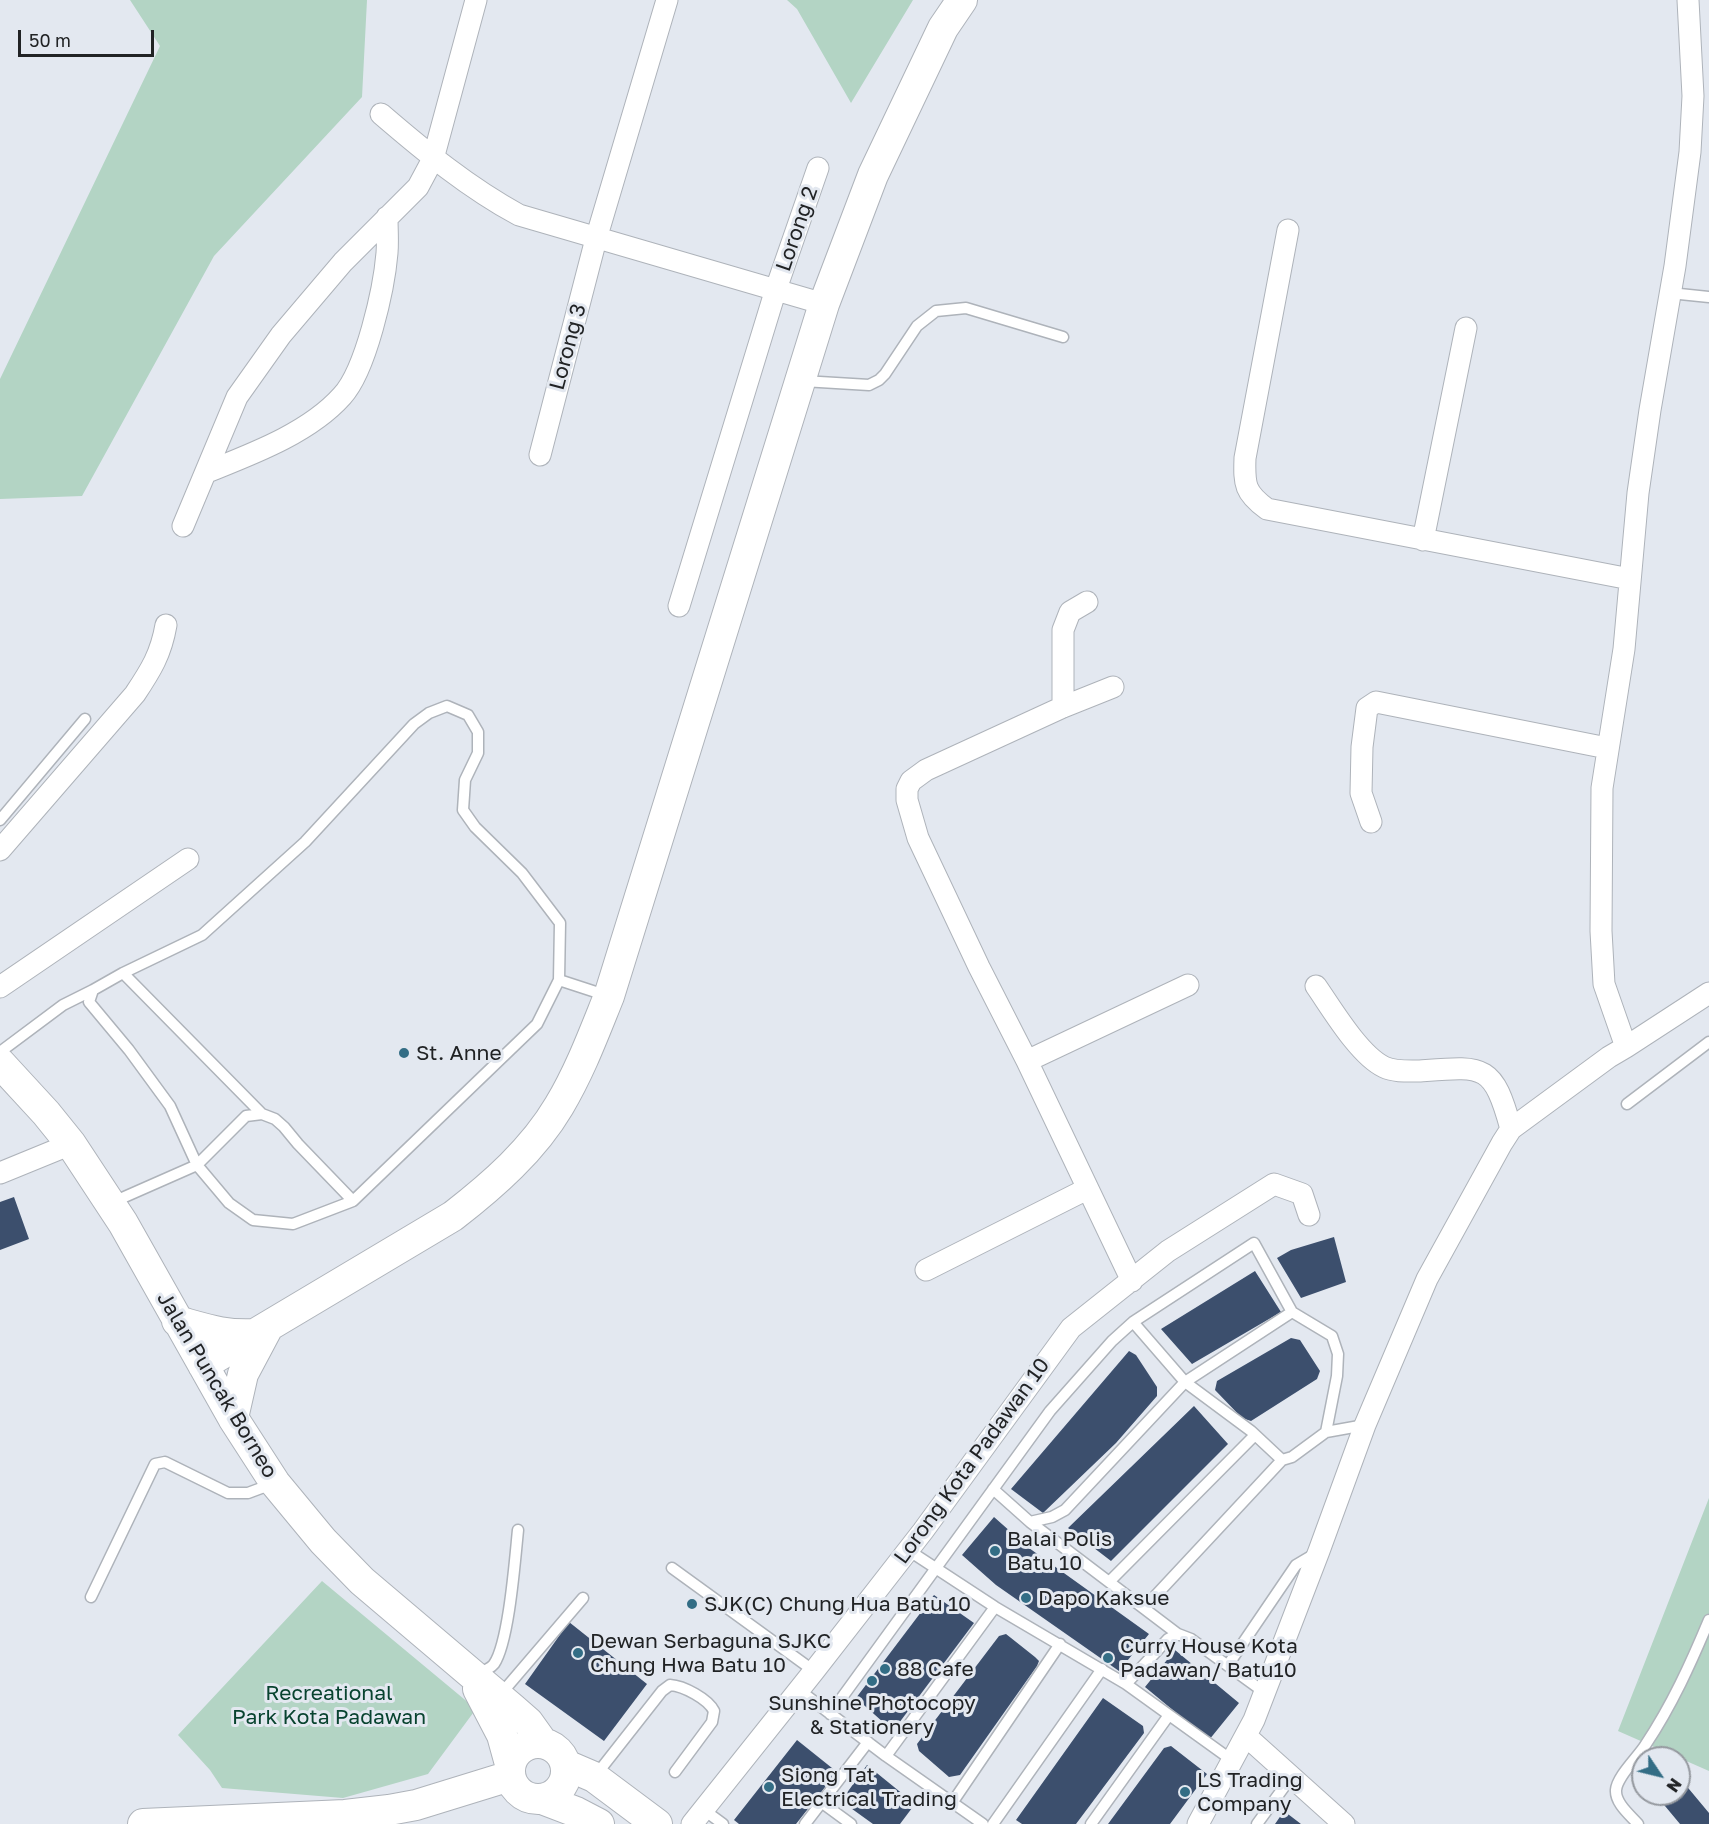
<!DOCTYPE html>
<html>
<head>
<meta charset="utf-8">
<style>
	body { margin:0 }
	#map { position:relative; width:1709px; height:1824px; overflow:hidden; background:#e3e8f0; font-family:"Golos Text",sans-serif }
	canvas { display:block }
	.north { position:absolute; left:1631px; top:1746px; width:60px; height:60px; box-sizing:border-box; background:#e3e8f0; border:2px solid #95999f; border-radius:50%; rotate:125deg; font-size:16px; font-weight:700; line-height:24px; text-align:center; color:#212325 }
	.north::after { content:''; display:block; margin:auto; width:21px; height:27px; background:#336d85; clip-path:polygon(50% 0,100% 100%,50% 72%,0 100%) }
	.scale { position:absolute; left:18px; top:30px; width:136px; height:27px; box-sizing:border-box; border:3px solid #212325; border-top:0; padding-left:8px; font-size:18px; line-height:21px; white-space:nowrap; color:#212325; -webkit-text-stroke:4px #e3e8f0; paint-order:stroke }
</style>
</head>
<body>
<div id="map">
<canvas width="1709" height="1824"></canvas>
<div class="north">N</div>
<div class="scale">50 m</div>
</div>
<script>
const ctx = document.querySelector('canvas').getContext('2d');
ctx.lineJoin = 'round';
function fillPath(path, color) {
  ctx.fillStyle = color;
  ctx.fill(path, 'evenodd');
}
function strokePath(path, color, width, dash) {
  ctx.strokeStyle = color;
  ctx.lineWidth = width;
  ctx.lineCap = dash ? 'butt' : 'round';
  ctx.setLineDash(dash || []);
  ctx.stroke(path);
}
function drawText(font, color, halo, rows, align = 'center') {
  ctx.font = font + ' "Golos Text",sans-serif';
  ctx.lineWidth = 6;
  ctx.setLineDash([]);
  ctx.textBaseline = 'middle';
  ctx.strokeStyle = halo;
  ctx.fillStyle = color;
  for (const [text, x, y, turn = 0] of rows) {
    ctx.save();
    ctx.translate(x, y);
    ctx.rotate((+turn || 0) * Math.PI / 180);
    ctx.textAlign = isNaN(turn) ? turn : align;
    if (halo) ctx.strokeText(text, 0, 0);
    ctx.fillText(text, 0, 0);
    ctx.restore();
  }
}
fillPath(new Path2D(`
	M 130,0 L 367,0 L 362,97 L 214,256 L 82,496 L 0,499 L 0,379 L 160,46 Z
	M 787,0 L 913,0 L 851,103 L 797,9 Z
	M 1709,1498 L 1709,1771 L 1618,1731 Z
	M 322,1581 L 476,1709 L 428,1774 L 343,1798 L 222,1788 L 210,1770 L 178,1735 Z`), '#b3d4c4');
fillPath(new Path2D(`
	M 14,1197 L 29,1239 L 0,1250 L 0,1202 Z
	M 1334,1237 L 1346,1282 L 1301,1298 L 1277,1258 L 1291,1250 Z
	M 1255,1271 L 1281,1312 L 1192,1364 L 1161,1329 Z
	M 1291,1338 L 1300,1340 L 1320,1371 L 1317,1379 L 1251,1421 L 1242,1418 L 1215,1390 L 1217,1381 Z
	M 1129,1351 L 1136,1355 L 1157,1387 L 1157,1396 L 1116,1443 L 1043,1513 L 1011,1489 Z
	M 1194,1406 L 1228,1444 L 1111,1561 L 1068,1528 Z
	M 994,1517 L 1029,1548 L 1149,1634 L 1119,1671 L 996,1585 L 962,1555 Z
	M 934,1595 L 974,1623 L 893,1731 L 856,1698 Z
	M 569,1622 L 647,1684 L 604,1741 L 525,1684 Z
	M 1006,1634 L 1035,1657 L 1039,1661 L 1037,1666 L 960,1775 L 949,1777 L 919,1751 L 917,1744 L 999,1636 Z
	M 1175,1650 L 1239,1703 L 1209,1740 L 1145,1687 Z
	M 1103,1698 L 1143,1726 L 1144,1733 L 1076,1824 L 1022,1824 L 1016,1820 Z
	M 797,1740 L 837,1772 L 796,1824 L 739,1824 L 734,1820 Z
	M 1171,1746 L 1207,1774 L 1170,1824 L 1108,1824 L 1164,1748 Z
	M 867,1765 L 915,1804 L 900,1824 L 873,1824 L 841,1801 Z
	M 1679,1777 L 1709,1813 L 1709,1824 L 1680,1824 L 1655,1794 L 1679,1794 Z
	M 1284,1811 L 1301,1824 L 1275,1824 Z`), '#3c4f6d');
const lane = new Path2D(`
	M 1670,293 L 1709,297
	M 803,381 L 869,385 L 879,380 L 885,374 L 917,326 L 936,311 L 966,308 L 1063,337
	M 447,706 L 468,715 L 478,732 L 478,753 L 465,780 L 463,810 L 475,827 L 522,873 L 560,923 L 559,980 L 537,1024 L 353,1201 L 293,1224 L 253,1220 L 229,1203 L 197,1165 L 170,1106 L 129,1050 L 89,1002 L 93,990 L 123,973 L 202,935 L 305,842 L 414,724 L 429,713 Z
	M 0,820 L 85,719
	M 123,973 L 262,1114
	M 559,980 L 608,996
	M 0,1052 L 63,1005 L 93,990
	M 1627,1104 L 1709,1042
	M 113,1202 L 197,1165 L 246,1116 L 262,1114 L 275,1119 L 284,1127 L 298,1144 L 353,1201
	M 1133,1322 L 1185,1382 L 1251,1431 L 1282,1460 L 1292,1457 L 1326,1432 L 1365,1425
	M 993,1489 L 1030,1522 L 1052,1517 L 1065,1510 L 1185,1382 L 1292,1312
	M 1030,1522 L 1179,1635
	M 908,1550 L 995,1607 L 1126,1684 L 1233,1761
	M 672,1568 L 814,1671
	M 1109,1582 L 1255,1435
	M 91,1597 L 155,1464 L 165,1462 L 228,1493 L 248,1493 L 272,1484
	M 1144,1608 L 1282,1460
	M 1228,1665 L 1296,1565 L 1318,1552
	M 478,1673 C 484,1671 490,1669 494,1664 C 509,1642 515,1559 518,1530
	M 1126,1684 L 1168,1639 L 1178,1634 L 1191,1639 L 1264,1692
	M 799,1690 L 886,1756 L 983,1824
	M 500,1695 L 583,1598
	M 830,1714 L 1050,1411 L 1112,1341 L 1133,1322 L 1254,1243 L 1292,1312 L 1332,1336 L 1338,1354 L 1337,1376 L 1326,1432
	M 886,1756 L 995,1607
	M 596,1775 L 662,1691 L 670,1685 C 684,1686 708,1699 714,1711 L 712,1722 L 675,1772
	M 821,1802 L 851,1824
	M 952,1803 L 1060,1644
	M 704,1810 L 723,1824
	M 805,1824 L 868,1742
	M 993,1824 L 1102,1669
	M 1091,1824 L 1169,1715
	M 1257,1824 L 1292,1776
	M 1638,1824 C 1630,1815 1615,1803 1616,1790 C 1617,1776 1639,1756 1646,1744 C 1672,1705 1691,1663 1709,1620`);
const street = new Path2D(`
	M 381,114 C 424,151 469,188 519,215 L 824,304
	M 1288,230 L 1245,458 C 1244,485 1245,493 1267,509 L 1630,579
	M 540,455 L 596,239 L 667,0
	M 207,472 C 252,454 309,433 342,396 C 366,370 384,289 387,253 C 388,241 387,229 387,217
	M 183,526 L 237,397 L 281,335 L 343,262 L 418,187 L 433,159 L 476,0
	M 1423,540 L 1466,328
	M 679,606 L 776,289 L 818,168
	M 1113,687 L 1063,707 L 926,770 L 911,781 L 907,789 L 907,800 L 918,838 L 979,967 L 1027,1061 L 1132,1281
	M 1063,707 L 1063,630 L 1070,612 L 1087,602
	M 1371,822 L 1361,793 L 1362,747 L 1367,708 L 1376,702 L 1607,748
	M 0,850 L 135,694 C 151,670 161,654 166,625
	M 1316,986 C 1332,1009 1359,1055 1384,1067 C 1394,1072 1409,1071 1420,1071 C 1484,1066 1493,1063 1511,1129
	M 0,987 L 188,859
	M 1626,1047 L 1709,993
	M 1027,1061 L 1188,985
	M 0,1173 L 71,1144
	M 926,1270 L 1087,1189
	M 1246,1736 L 1344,1824
	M 692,1824 L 814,1671 L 923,1531 L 1071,1328 L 1168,1251 L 1274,1184 L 1302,1194 L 1309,1215
	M 1198,1824 L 1254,1720 L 1319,1551 L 1365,1425 L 1427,1279 L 1502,1143 L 1511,1129 L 1609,1057 L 1626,1047 L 1604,984 L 1601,931 L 1602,788 L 1624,649 L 1638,493 L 1650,410 L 1675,266 L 1690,152 L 1693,96 L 1688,0`);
const secondary = new Path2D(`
	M 0,1063 L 46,1113 L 71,1144 L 123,1223 L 233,1418 L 275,1483 L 323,1541 L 362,1581 L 513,1709 L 528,1722 L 543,1743
	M 177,1321 C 206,1329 225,1336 256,1334
	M 203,1365 L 453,1216 C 493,1185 533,1150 559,1106 C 580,1071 594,1033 609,996 L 824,304 L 873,175 L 943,28 L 962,0
	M 233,1418 L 243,1374 L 268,1327
	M 478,1689 L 502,1735 L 510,1764
	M510 1771a28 28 0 1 1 56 0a28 28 0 1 1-56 0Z
	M 566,1765 L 594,1777 L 657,1824
	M 542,1799 L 576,1812 L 599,1824
	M 143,1824 L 345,1815 L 389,1810 L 416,1805 L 510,1776`);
strokePath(lane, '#aeb3ba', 13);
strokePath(street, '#aeb3ba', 23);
strokePath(secondary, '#aeb3ba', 32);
strokePath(lane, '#fff', 10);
strokePath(street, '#fff', 21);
strokePath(secondary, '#fff', 30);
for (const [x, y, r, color] of [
	[404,1053,6,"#336d85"],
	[995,1551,6,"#336d85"],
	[1026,1598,6,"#336d85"],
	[692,1604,6,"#336d85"],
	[578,1653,6,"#336d85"],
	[1108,1658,6,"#336d85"],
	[885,1669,6,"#336d85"],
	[872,1681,6,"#336d85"],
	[769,1787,6,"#336d85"],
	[1185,1792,6,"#336d85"]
]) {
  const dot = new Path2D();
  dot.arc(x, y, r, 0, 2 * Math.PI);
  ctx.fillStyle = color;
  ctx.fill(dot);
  strokePath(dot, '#e3e8f0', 2);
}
drawText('21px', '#212325', '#e3e8f0', [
	["Lorong 2",797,229,-71],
	["Lorong 3",568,347,-75],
	["Jalan Puncak Borneo",217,1385,59],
	["Lorong Kota Padawan 10",972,1461,-54]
]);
drawText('21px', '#212325', '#e3e8f0', [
	["St. Anne",416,1053],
	["Balai Polis",1007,1539],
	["Batu 10",1007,1563],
	["Dapo Kaksue",1038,1598],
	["SJK(C) Chung Hua Batu 10",704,1604],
	["Dewan Serbaguna SJKC",590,1641],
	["Chung Hwa Batu 10",590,1665],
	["Curry House Kota",1120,1646],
	["Padawan/ Batu10",1120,1670],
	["88 Cafe",897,1669],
	["Sunshine Photocopy",872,1703,"center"],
	["& Stationery",872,1727,"center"],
	["Siong Tat",781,1775],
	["Electrical Trading",781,1799],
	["LS Trading",1197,1780],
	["Company",1197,1804]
], 'left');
drawText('21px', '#08432f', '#e3e8f0', [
	["Recreational",329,1693],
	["Park Kota Padawan",329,1717]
]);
</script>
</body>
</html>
